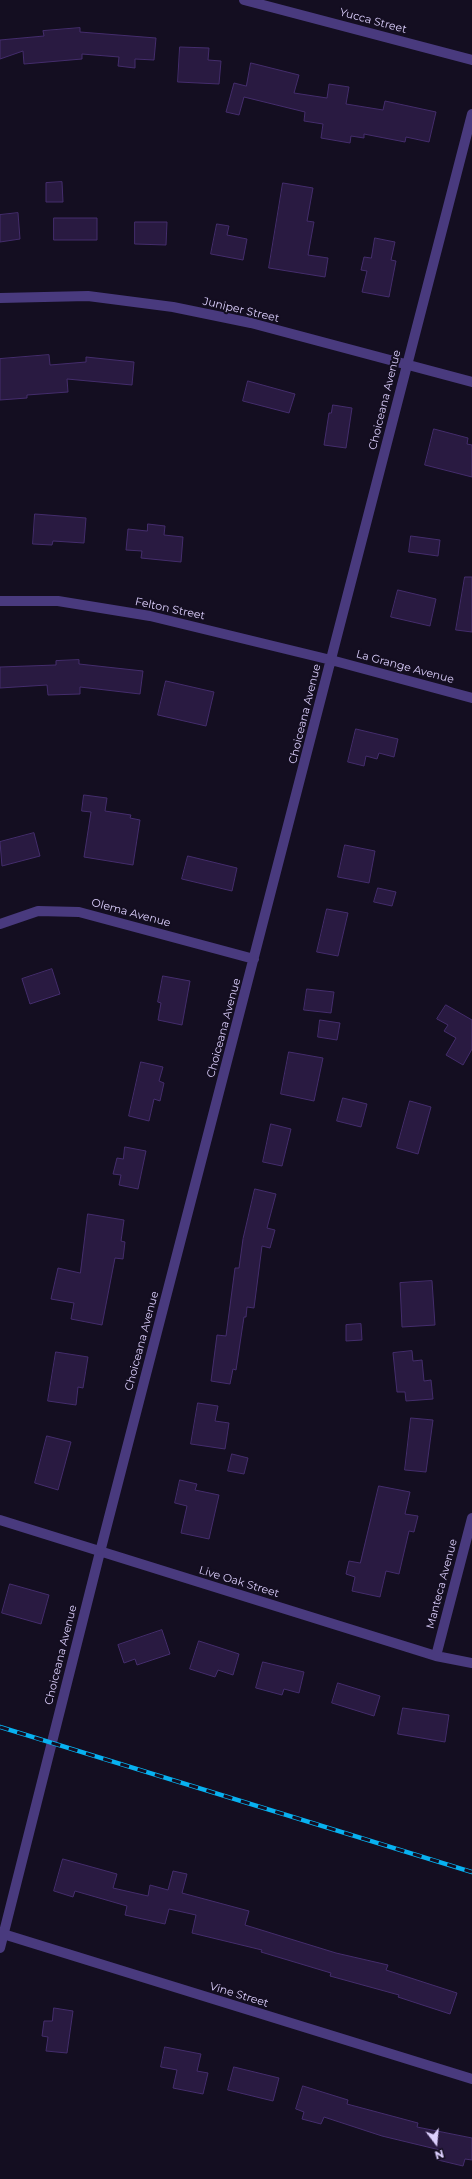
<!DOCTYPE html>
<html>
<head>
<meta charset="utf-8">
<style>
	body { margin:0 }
	#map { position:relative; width:472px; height:2179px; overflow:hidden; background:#140e21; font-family:Montserrat,sans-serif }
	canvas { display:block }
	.north { position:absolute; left:416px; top:2123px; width:40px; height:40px; -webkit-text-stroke:3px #140e21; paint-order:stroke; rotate:164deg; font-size:11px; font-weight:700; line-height:16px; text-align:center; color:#dccffd }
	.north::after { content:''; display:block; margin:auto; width:14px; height:18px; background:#dccffd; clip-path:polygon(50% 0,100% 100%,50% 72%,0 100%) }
</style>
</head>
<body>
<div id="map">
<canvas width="472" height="2179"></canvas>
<div class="north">N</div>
</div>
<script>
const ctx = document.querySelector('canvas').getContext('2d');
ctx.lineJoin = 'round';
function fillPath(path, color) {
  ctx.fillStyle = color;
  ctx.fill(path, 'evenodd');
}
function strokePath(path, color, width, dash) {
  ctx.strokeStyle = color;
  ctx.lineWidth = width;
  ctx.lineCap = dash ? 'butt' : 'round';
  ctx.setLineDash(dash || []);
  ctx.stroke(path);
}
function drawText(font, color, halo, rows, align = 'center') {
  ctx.font = font + ' Montserrat,sans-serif';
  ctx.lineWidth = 4;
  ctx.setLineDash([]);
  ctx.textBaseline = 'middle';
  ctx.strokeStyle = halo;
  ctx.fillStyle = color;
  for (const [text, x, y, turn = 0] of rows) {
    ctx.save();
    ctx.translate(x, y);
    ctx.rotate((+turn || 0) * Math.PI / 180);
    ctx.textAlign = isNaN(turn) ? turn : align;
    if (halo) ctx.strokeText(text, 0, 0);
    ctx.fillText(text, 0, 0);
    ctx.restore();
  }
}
const building = new Path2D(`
	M 80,28 L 80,32 L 156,38 L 154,60 L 135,59 L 135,68 L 118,66 L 119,57 L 82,54 L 82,59 L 24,64 L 23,51 L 0,59 L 0,40 L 44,36 L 43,31 Z
	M 180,47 L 209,48 L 208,60 L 221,61 L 219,84 L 178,82 Z
	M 251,63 L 299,75 L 294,93 L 327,98 L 329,84 L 349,87 L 346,104 L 383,110 L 385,101 L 436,112 L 429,142 L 406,137 L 405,142 L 364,134 L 364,138 L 351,136 L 350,143 L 321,138 L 323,124 L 304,121 L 305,112 L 244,97 L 239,115 L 226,112 L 234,83 L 246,86 Z
	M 62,182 L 63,202 L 46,202 L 46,183 Z
	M 283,183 L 313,188 L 307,221 L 314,222 L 308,255 L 328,258 L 325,277 L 269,268 Z
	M 18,213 L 20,239 L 0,242 L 0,215 Z
	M 54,218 L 97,218 L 97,240 L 54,240 Z
	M 135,222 L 167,222 L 166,245 L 135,244 Z
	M 217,224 L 229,226 L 227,235 L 247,239 L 243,260 L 211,254 Z
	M 375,238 L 395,242 L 391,260 L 396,261 L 389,297 L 362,292 L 367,271 L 361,270 L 364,257 L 371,258 Z
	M 49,355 L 50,365 L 86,362 L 86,357 L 134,362 L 132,385 L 67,379 L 68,392 L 27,395 L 27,398 L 0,400 L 0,359 Z
	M 248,381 L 295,394 L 289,413 L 243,401 Z
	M 333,405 L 352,408 L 346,448 L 324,445 L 329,413 L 331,413 Z
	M 434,429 L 468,438 L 467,444 L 472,445 L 472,477 L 425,465 Z
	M 35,514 L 86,518 L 84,543 L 53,541 L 52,545 L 33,544 Z
	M 148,524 L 165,526 L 164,535 L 183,537 L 181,562 L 141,558 L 142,551 L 126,550 L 128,529 L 147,531 Z
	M 411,536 L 440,540 L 438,556 L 409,552 Z
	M 465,577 L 472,577 L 472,632 L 456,630 Z
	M 398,590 L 436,599 L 430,626 L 391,617 Z
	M 79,660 L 79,664 L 143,671 L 140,694 L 80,687 L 80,694 L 48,695 L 47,685 L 0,688 L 0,667 L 56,665 L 56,661 Z
	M 166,681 L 214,692 L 206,726 L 158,715 Z
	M 356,729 L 398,739 L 394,757 L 379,753 L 377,759 L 366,756 L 364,766 L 348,762 Z
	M 84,795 L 107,798 L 105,811 L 131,815 L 130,818 L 140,820 L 133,865 L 84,857 L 91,812 L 82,811 Z
	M 34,833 L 40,856 L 2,866 L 0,842 Z
	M 345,845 L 375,851 L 369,883 L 338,877 Z
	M 188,856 L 237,868 L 232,891 L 182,879 Z
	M 378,888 L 396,892 L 392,906 L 374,902 Z
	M 327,909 L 348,913 L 338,956 L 317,952 Z
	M 52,969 L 60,994 L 30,1004 L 22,979 Z
	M 163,976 L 190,981 L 182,1025 L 158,1020 L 161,1003 L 158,1002 Z
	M 307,989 L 334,992 L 331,1013 L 304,1010 Z
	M 446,1005 L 472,1020 L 472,1049 L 463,1065 L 446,1055 L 456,1038 L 444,1031 L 448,1025 L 437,1019 Z
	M 320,1020 L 340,1023 L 337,1040 L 318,1037 Z
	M 289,1052 L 323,1058 L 314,1101 L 281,1094 Z
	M 141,1062 L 163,1067 L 159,1081 L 164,1083 L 160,1101 L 154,1099 L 149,1121 L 129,1116 Z
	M 343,1098 L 367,1104 L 361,1127 L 337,1121 Z
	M 410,1101 L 431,1107 L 418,1154 L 397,1148 Z
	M 271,1124 L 291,1129 L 282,1166 L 263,1162 Z
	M 125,1147 L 146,1151 L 138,1189 L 119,1185 L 121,1175 L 113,1174 L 117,1158 L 123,1159 Z
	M 255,1189 L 276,1194 L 267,1228 L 275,1230 L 270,1248 L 262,1246 L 254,1308 L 247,1307 L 246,1317 L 244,1317 L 236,1370 L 233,1369 L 230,1384 L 211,1381 L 217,1335 L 226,1336 L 235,1268 L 239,1268 L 243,1239 Z
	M 88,1214 L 124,1220 L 121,1241 L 125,1242 L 123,1259 L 115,1258 L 102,1325 L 71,1319 L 74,1303 L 51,1299 L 58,1268 L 80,1273 Z
	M 432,1281 L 435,1325 L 402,1327 L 400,1283 Z
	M 361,1324 L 362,1340 L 346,1341 L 346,1325 Z
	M 412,1351 L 413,1361 L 422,1360 L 424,1381 L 431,1380 L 433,1399 L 406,1401 L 405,1392 L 397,1392 L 393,1353 Z
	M 56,1352 L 88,1357 L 83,1388 L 78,1387 L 76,1405 L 48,1401 Z
	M 198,1403 L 218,1406 L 215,1421 L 229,1423 L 225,1449 L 191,1444 Z
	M 411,1418 L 433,1420 L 426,1472 L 405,1470 Z
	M 47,1436 L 71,1442 L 58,1490 L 35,1483 Z
	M 232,1454 L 248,1458 L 244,1474 L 228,1471 Z
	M 180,1480 L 197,1484 L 195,1490 L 219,1495 L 209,1539 L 181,1533 L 187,1506 L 175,1503 Z
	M 379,1486 L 410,1492 L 405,1514 L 418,1516 L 414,1532 L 409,1531 L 399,1574 L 386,1571 L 380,1597 L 352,1591 L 355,1577 L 346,1574 L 349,1561 L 360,1563 Z
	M 10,1584 L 49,1595 L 41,1624 L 2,1613 Z
	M 162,1630 L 170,1654 L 137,1665 L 135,1659 L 124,1663 L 118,1645 Z
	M 199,1641 L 239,1654 L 233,1675 L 218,1670 L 215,1677 L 190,1669 Z
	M 263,1662 L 304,1672 L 299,1693 L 284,1689 L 282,1695 L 256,1688 Z
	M 338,1683 L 380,1696 L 374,1716 L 332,1703 Z
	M 403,1708 L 449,1715 L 445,1742 L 398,1734 Z
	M 63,1859 L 117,1874 L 113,1888 L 148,1896 L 150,1885 L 168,1890 L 173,1871 L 187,1874 L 182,1893 L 249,1911 L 245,1925 L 336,1953 L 388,1965 L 386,1970 L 457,1993 L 450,2014 L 398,1997 L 399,1995 L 330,1976 L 331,1973 L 261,1952 L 262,1950 L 192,1933 L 196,1915 L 169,1909 L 165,1924 L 125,1915 L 127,1906 L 75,1891 L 73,1897 L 54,1891 Z
	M 54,2008 L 73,2011 L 67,2053 L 46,2051 L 48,2037 L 42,2036 L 44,2021 L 52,2021 Z
	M 165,2047 L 201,2054 L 197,2071 L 208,2073 L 203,2094 L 173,2088 L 177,2070 L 161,2067 Z
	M 234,2067 L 279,2078 L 273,2101 L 228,2090 Z
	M 303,2086 L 348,2100 L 347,2104 L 418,2123 L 417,2127 L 472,2138 L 472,2160 L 465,2159 L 463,2166 L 438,2160 L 440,2150 L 382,2136 L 324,2117 L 321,2124 L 302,2119 L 304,2112 L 296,2109 Z`);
fillPath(building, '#291a41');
strokePath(building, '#442d6c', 1);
strokePath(new Path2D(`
	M 244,0 L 472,60
	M 0,298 L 88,296 L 173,307 L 251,323 L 472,382
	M 0,601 L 58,601 L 150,616 L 331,660 L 472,698
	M 0,924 L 38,911 L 79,912 L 254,959
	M 0,1520 L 436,1656 L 472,1663
	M 436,1656 L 472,1518
	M 0,1933 L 472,2079
	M 0,1948 L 100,1552 L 472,114`), '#493a7e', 10);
const rail = new Path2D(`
	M 0,1727 L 472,1872`);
strokePath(rail, '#08b1f0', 4.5);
strokePath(rail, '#140e21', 3, [9]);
drawText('11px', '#dccffd', '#140e21', [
	["Yucca Street",373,21,15],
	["Juniper Street",241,310,13],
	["Choiceana Avenue",385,400,-76],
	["Felton Street",170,609,12],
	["La Grange Avenue",405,667,15],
	["Choiceana Avenue",305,714,-76],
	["Olema Avenue",131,913,15],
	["Choiceana Avenue",224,1028,-75],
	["Choiceana Avenue",142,1341,-75],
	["Live Oak Street",239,1582,17],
	["Manteca Avenue",442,1584,-75],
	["Choiceana Avenue",61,1655,-76],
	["Vine Street",239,1995,17]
]);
</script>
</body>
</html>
